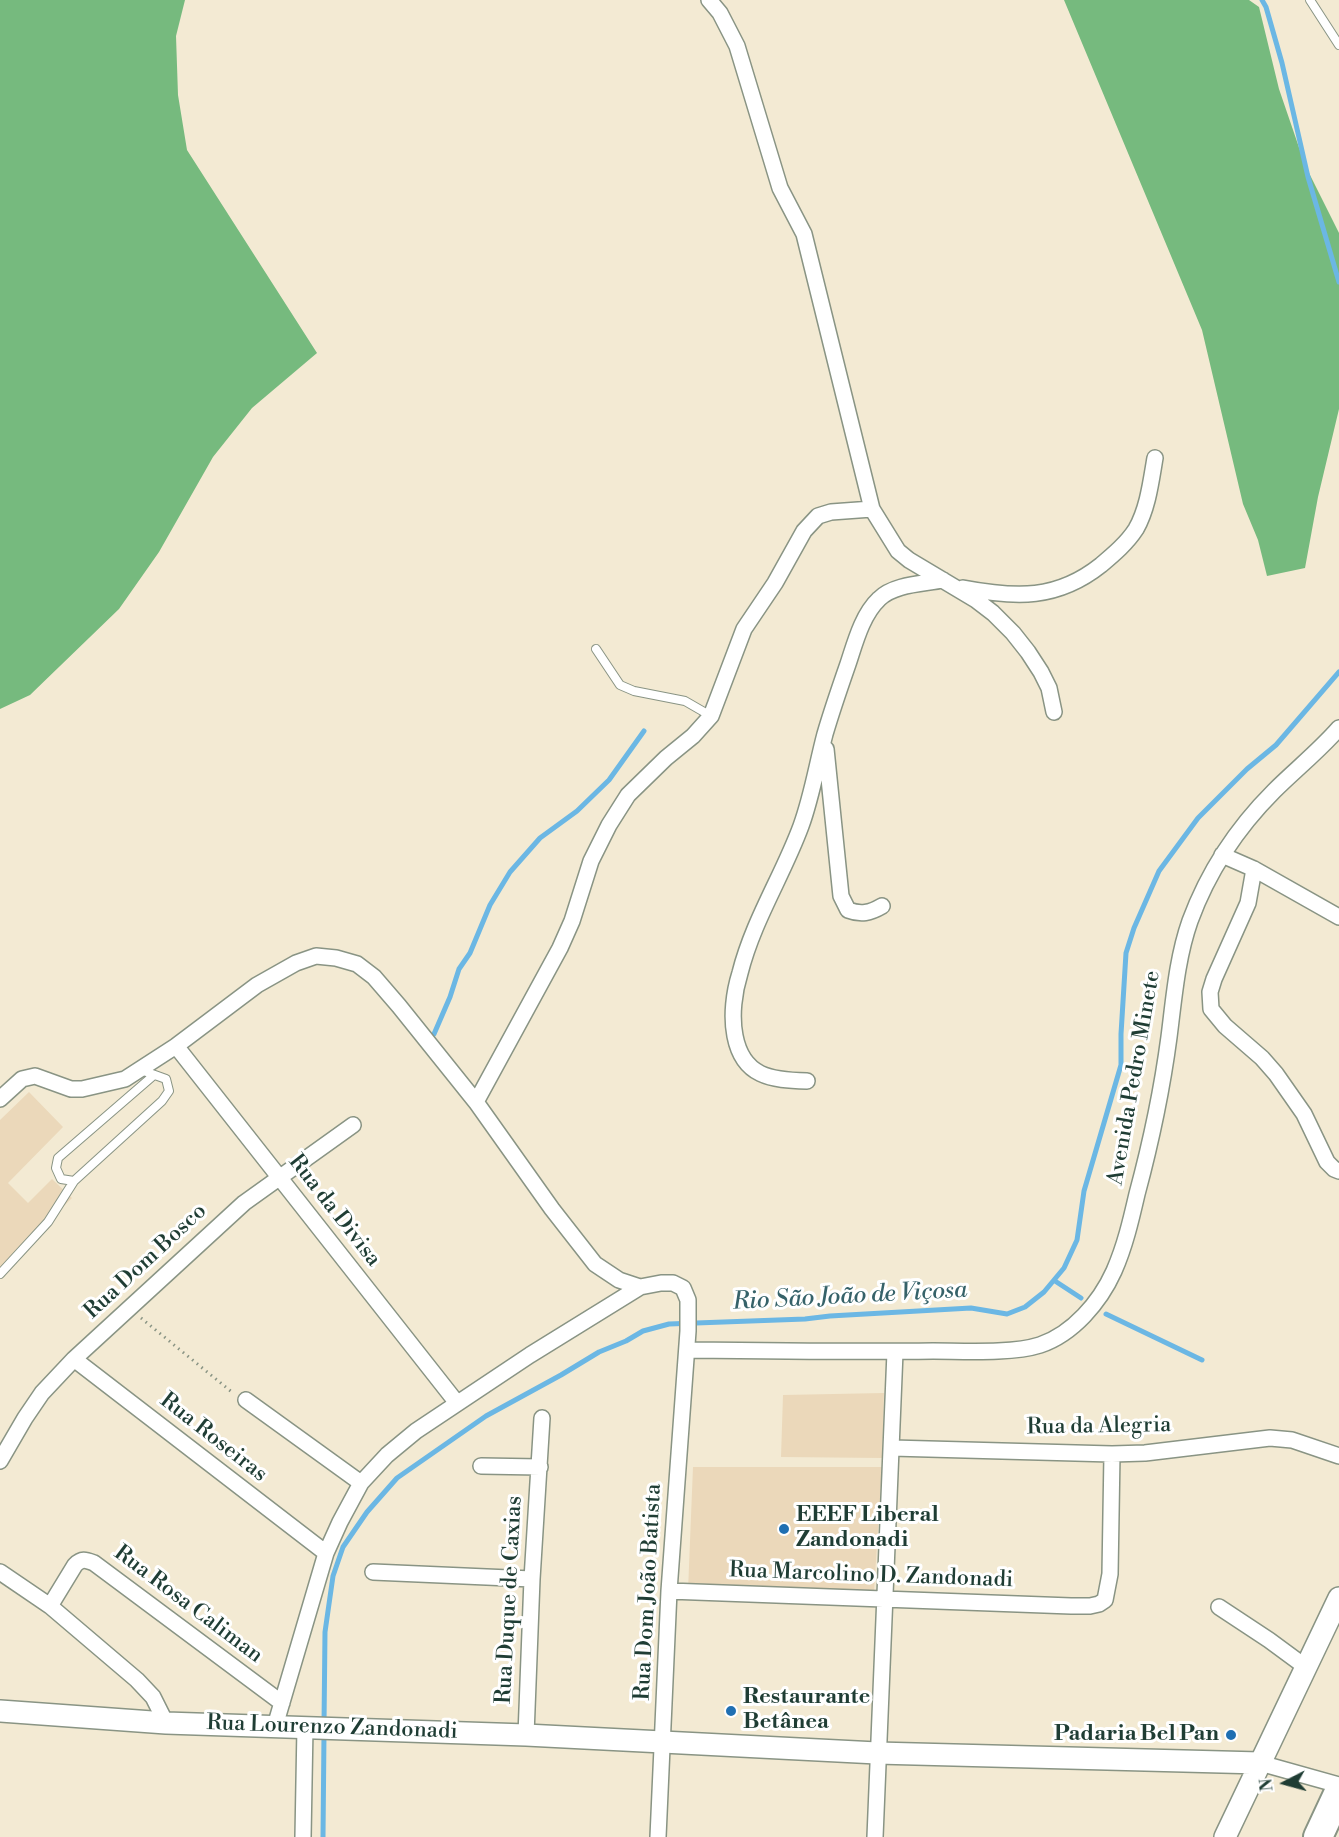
<!DOCTYPE html>
<html>
<head>
<meta charset="utf-8">
<style>
	body { margin:0 }
	#map { position:relative; width:1339px; height:1837px; overflow:hidden; background:#f3ead3; font-family:"Libre Bodoni",serif }
	canvas { display:block }
	.north { position:absolute; left:1255px; top:1753px; width:60px; height:60px; -webkit-text-stroke:4px #fff; paint-order:stroke; rotate:264deg; font-size:16px; font-weight:700; line-height:24px; text-align:center; color:#1f3d34 }
	.north::after { content:''; display:block; margin:auto; width:21px; height:27px; background:#1f3d34; clip-path:polygon(50% 0,100% 100%,50% 72%,0 100%) }
</style>
</head>
<body>
<div id="map">
<canvas width="1339" height="1837"></canvas>
<div class="north">N</div>
</div>
<script>
const ctx = document.querySelector('canvas').getContext('2d');
ctx.lineJoin = 'round';
function fillPath(path, color) {
  ctx.fillStyle = color;
  ctx.fill(path, 'evenodd');
}
function strokePath(path, color, width, dash) {
  ctx.strokeStyle = color;
  ctx.lineWidth = width;
  ctx.lineCap = dash ? 'butt' : 'round';
  ctx.setLineDash(dash || []);
  ctx.stroke(path);
}
function drawText(font, color, halo, rows, align = 'center') {
  ctx.font = font + ' "Libre Bodoni",serif';
  ctx.lineWidth = 6;
  ctx.setLineDash([]);
  ctx.textBaseline = 'middle';
  ctx.strokeStyle = halo;
  ctx.fillStyle = color;
  for (const [text, x, y, turn = 0] of rows) {
    ctx.save();
    ctx.translate(x, y);
    ctx.rotate((+turn || 0) * Math.PI / 180);
    ctx.textAlign = isNaN(turn) ? turn : align;
    if (halo) ctx.strokeText(text, 0, 0);
    ctx.fillText(text, 0, 0);
    ctx.restore();
  }
}
fillPath(new Path2D(`
	M 29,1092 L 63,1127 L 8,1183 L 28,1203 L 52,1179 L 72,1198 L 0,1269 L 0,1120 Z
	M 884,1393 L 882,1458 L 781,1457 L 783,1395 Z
	M 693,1467 L 882,1467 L 874,1592 L 688,1591 Z`), '#ebd8ba');
fillPath(new Path2D(`
	M 0,0 L 185,0 L 176,36 L 178,95 L 187,150 L 317,353 L 252,408 L 213,457 L 159,552 L 119,609 L 30,695 L 0,709 Z
	M 1064,0 L 1249,0 L 1259,7 L 1279,89 L 1305,165 L 1339,233 L 1339,409 L 1318,497 L 1305,568 L 1267,576 L 1258,540 L 1243,504 L 1202,330 Z`), '#76ba7e');
strokePath(new Path2D(`
	M 1262,0 L 1266,7 L 1282,63 L 1308,177 L 1339,282
	M 434,1034 L 450,997 L 459,969 L 470,953 L 490,905 L 510,872 L 540,838 L 577,811 L 609,780 L 644,731
	M 1055,1281 L 1081,1298
	M 1106,1314 L 1202,1360
	M 324,1724 L 325,1632 L 333,1576 L 343,1547 L 367,1512 L 397,1478 L 486,1416 L 561,1375 L 599,1352 L 626,1341 L 643,1331 L 669,1324 L 805,1319 L 830,1316 L 971,1308 L 1007,1314 L 1025,1307 L 1044,1292 L 1064,1268 L 1077,1240 L 1084,1191 L 1121,1065 L 1121,1034 L 1126,953 L 1134,928 L 1159,871 L 1198,818 L 1247,769 L 1276,745 L 1339,672
	M 323,1837 L 324,1734`), '#6bb7e4', 5);
const lane = new Path2D(`
	M 1310,0 L 1339,45
	M 596,649 L 620,685 L 634,691 L 685,701 L 711,716
	M 74,1181 L 61,1179 L 56,1168 L 58,1158 L 154,1075
	M 0,1274 L 48,1222 L 74,1181 L 162,1101 L 169,1091 L 166,1079 L 141,1070`);
const street = new Path2D(`
	M 709,0 L 720,13 L 737,46 L 780,188 L 804,234 L 872,509 L 898,551 L 909,560 L 976,600 L 993,613 L 1013,633 L 1028,652 L 1041,672 L 1049,688 L 1054,712
	M 963,588 C 1016,598 1057,600 1101,565 C 1114,554 1127,543 1136,529 C 1148,508 1151,481 1155,458
	M 826,749 L 841,896 L 848,910 C 861,915 870,913 882,906
	M 1222,855 L 1254,869 L 1339,917
	M 1254,869 L 1248,903 L 1214,979 L 1210,992 L 1211,1009 L 1225,1026 L 1262,1058 L 1276,1074 L 1304,1114 L 1327,1162 L 1334,1169 L 1339,1171
	M 176,1046 L 457,1403
	M 807,1081 C 771,1080 743,1077 735,1036 C 731,1016 734,992 740,973 C 753,921 783,875 801,826 C 812,796 817,764 825,734 C 832,710 840,687 848,664 C 855,643 862,615 879,599 C 894,584 923,584 943,580
	M 0,1099 L 22,1079 L 35,1076 L 71,1089 L 82,1089 L 125,1079 L 176,1046 L 257,985 L 296,963 L 316,956 L 336,958 L 357,964 L 374,977 L 399,1006 L 476,1102 L 552,1209 L 595,1264 L 619,1280 L 640,1287 L 661,1283 L 673,1283 L 683,1288 L 688,1300 L 688,1331 L 669,1591 L 658,1837
	M 476,1102 L 560,948 L 572,921 L 591,861 L 609,825 L 628,795 L 666,758 L 693,736 L 711,716 L 744,629 L 775,583 L 804,531 L 818,516 L 831,512 L 872,509
	M 687,1350 C 769,1351 851,1352 933,1351 C 963,1351 1012,1354 1040,1345 C 1073,1334 1100,1302 1114,1271 C 1125,1246 1131,1220 1137,1194 C 1151,1142 1162,1090 1169,1037 C 1174,998 1177,958 1190,921 C 1208,872 1237,828 1274,791 C 1295,770 1319,751 1339,728
	M 74,1359 L 326,1553
	M 246,1400 L 361,1483
	M 892,1448 L 1112,1454 L 1145,1453 L 1270,1438 L 1292,1440 L 1339,1456
	M 0,1461 L 25,1418 L 42,1393 L 74,1359 L 244,1203 L 353,1125
	M 481,1466 L 540,1467
	M 0,1572 L 50,1606 L 137,1680 L 153,1697 L 166,1723
	M 373,1572 L 532,1579
	M 669,1591 L 1071,1606 L 1090,1606 L 1099,1604 L 1105,1600 L 1110,1574 L 1112,1454
	M 50,1606 L 75,1565 C 82,1558 86,1560 94,1563 L 282,1703
	M 1219,1607 L 1269,1640 L 1307,1668
	M 275,1726 L 326,1553 L 340,1522 L 361,1483 L 387,1455 L 416,1431 L 530,1355 L 640,1287
	M 526,1735 L 532,1579 L 542,1418
	M 1260,1763 L 1339,1785
	M 303,1837 L 305,1727
	M 875,1837 L 895,1352`);
const secondary = new Path2D(`
	M 0,1711 L 166,1723 L 526,1735 L 877,1753 L 1260,1763
	M 1225,1837 L 1339,1598`);
const highway = new Path2D(`
	M 1318,1837 L 1339,1792`);
strokePath(lane, '#899484', 10);
strokePath(street, '#899484', 18);
strokePath(secondary, '#899484', 24);
strokePath(highway, '#899484', 32);
strokePath(new Path2D(`
	M 141,1318 L 233,1393`), '#899484', 3, [1.5, 4.5]);
strokePath(lane, '#fff', 8);
strokePath(street, '#fff', 15);
strokePath(secondary, '#fff', 21);
strokePath(highway, '#fff', 28);
for (const [x, y, r, color] of [
	[784,1529,6,"#1f6fb2"],
	[731,1711,6,"#1f6fb2"],
	[1231,1735,6,"#1f6fb2"]
]) {
  const dot = new Path2D();
  dot.arc(x, y, r, 0, 2 * Math.PI);
  ctx.fillStyle = color;
  ctx.fill(dot);
  strokePath(dot, '#fff', 2);
}
drawText('22px', '#1f3d34', '#fff', [
	["Avenida Pedro Minete",1135,1078,-80],
	["Rua da Divisa",334,1211,52],
	["Rua Dom Bosco",146,1262,-43],
	["Rua da Alegria",1099,1427,-1],
	["Rua Roseiras",213,1438,38],
	["Rua Marcolino D. Zandonadi",871,1576,2],
	["Rua Dom João Batista",649,1592,-87],
	["Rua Duque de Caxias",510,1600,-87],
	["Rua Rosa Caliman",188,1605,37],
	["Rua Lourenzo Zandonadi",332,1728,2]
]);
drawText('bold 22px', '#1f3d34', '#fff', [
	["EEEF Liberal",796,1516],
	["Zandonadi",796,1541],
	["Restaurante",743,1698],
	["Betânea",743,1723],
	["Padaria Bel Pan",1219,1735,"right"]
], 'left');
drawText('italic 24px', '#366269', '#fff', [
	["Rio São João de Viçosa",850,1297,-3]
]);
</script>
</body>
</html>
